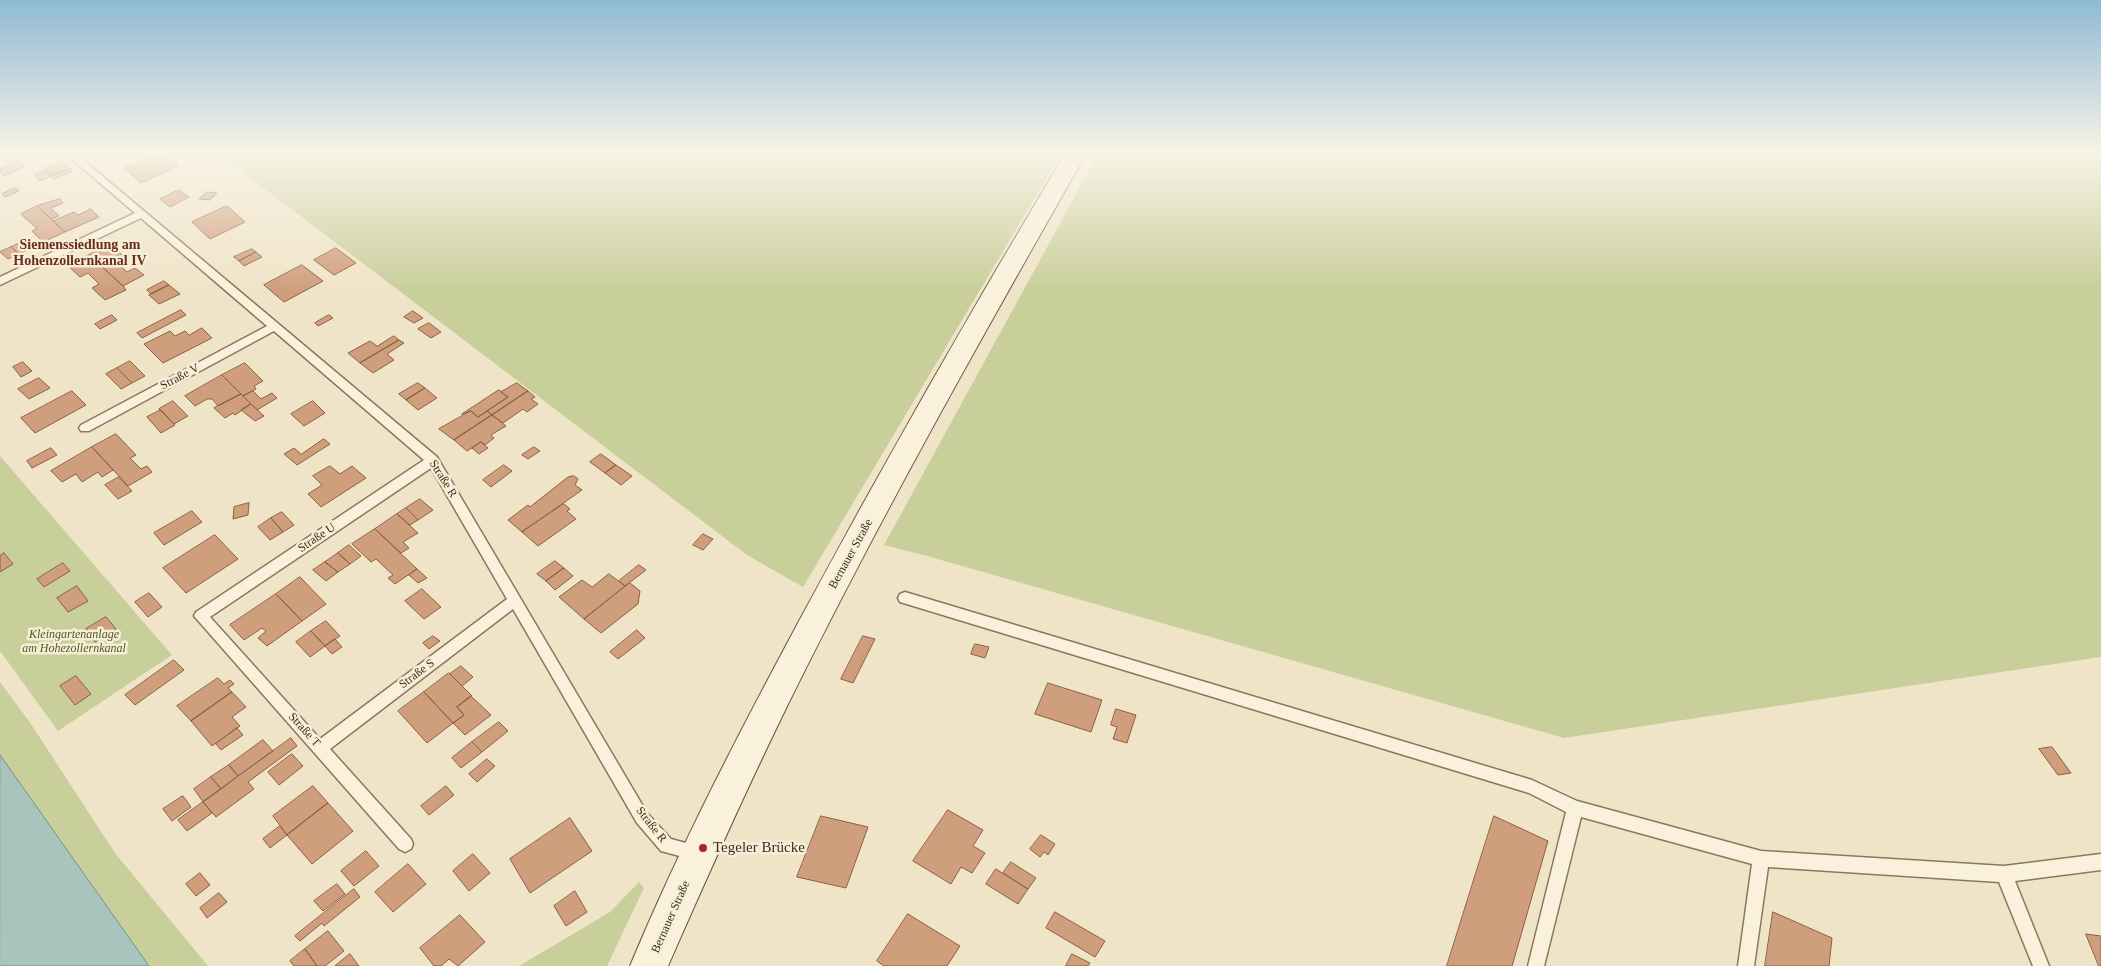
<!DOCTYPE html>
<html>
<head>
<meta charset="utf-8">
<style>
	body { margin:0 }
	canvas { display:block; background:#f0e4c8 }
</style>
</head>
<body>
<canvas width="2101" height="966"></canvas>
<script>
const ctx = document.querySelector('canvas').getContext('2d');
ctx.lineJoin = 'round';
function fillPath(path, color) {
  ctx.fillStyle = color;
  ctx.fill(path, 'evenodd');
}
function strokePath(path, color, width, dash) {
  ctx.strokeStyle = color;
  ctx.lineWidth = width;
  ctx.lineCap = dash ? 'butt' : 'round';
  ctx.setLineDash(dash || []);
  ctx.stroke(path);
}
function drawText(font, color, halo, rows, align = 'center') {
  ctx.font = font + ' "Times New Roman",serif';
  ctx.lineWidth = 5;
  ctx.setLineDash([]);
  ctx.textBaseline = 'middle';
  ctx.strokeStyle = halo;
  ctx.fillStyle = color;
  for (const [text, x, y, turn = 0] of rows) {
    ctx.save();
    ctx.translate(x, y);
    ctx.rotate((+turn || 0) * Math.PI / 180);
    ctx.textAlign = isNaN(turn) ? turn : align;
    if (halo) ctx.strokeText(text, 0, 0);
    ctx.fillText(text, 0, 0);
    ctx.restore();
  }
}
fillPath(new Path2D(`
	M 219,154 L 1061,154 L 803,587 L 747,555 Z
	M 1098,154 L 2101,154 L 2101,657 L 1564,738 L 927,556 L 884,545 Z
	M 0,456 L 172,655 L 58,731 L 0,651 Z
	M 0,682 L 31,724 L 115,853 L 208,966 L 149,966 L 0,755 Z
	M 639,882 L 644,888 L 607,966 L 519,966 L 610,912 Z`), '#c9cf9b');
const water = new Path2D(`
	M 0,755 L 149,966 L 0,966 Z`);
fillPath(water, '#a9c4bc');
strokePath(water, '#6f938a', 1);
const building = new Path2D(`
	M 156,154 L 163,154 L 178,166 L 141,183 L 124,168 Z
	M 17,161 L 24,167 L 4,176 L 0,172 L 0,169 Z
	M 62,162 L 70,168 L 51,176 L 44,169 Z
	M 70,168 L 73,171 L 54,179 L 51,176 Z
	M 45,171 L 51,176 L 40,181 L 34,175 Z
	M 16,188 L 19,191 L 5,197 L 2,194 Z
	M 179,190 L 189,197 L 170,207 L 160,199 Z
	M 207,192 L 217,193 L 210,200 L 199,199 Z
	M 60,199 L 63,203 L 51,208 L 59,216 L 51,219 L 37,206 Z
	M 37,206 L 65,232 L 43,242 L 32,231 L 37,229 L 21,214 Z
	M 227,206 L 245,222 L 210,239 L 192,222 Z
	M 91,209 L 99,217 L 65,232 L 53,221 L 74,212 L 78,215 Z
	M 22,242 L 30,249 L 19,254 L 11,247 Z
	M 111,244 L 123,256 L 114,260 L 127,272 L 135,268 L 144,275 L 123,286 L 89,255 Z
	M 11,247 L 19,254 L 8,259 L 0,252 Z
	M 336,248 L 356,263 L 334,275 L 314,260 Z
	M 252,249 L 256,252 L 239,261 L 234,257 Z
	M 256,252 L 262,257 L 244,266 L 239,261 Z
	M 89,255 L 123,286 L 126,290 L 105,300 L 92,288 L 99,284 L 88,273 L 80,277 L 67,265 Z
	M 302,265 L 323,281 L 284,302 L 264,285 Z
	M 164,281 L 169,285 L 151,294 L 147,290 Z
	M 169,285 L 180,294 L 159,304 L 149,295 Z
	M 181,310 L 186,315 L 142,338 L 137,333 Z
	M 413,311 L 423,318 L 414,323 L 404,317 Z
	M 112,315 L 117,320 L 100,329 L 95,324 Z
	M 329,315 L 333,318 L 318,326 L 315,323 Z
	M 429,323 L 441,332 L 431,338 L 418,329 Z
	M 202,328 L 212,338 L 163,363 L 144,344 L 170,331 L 175,336 L 185,331 L 189,335 Z
	M 394,336 L 399,340 L 360,363 L 348,353 L 370,341 L 377,346 Z
	M 399,340 L 404,343 L 387,354 L 394,360 L 373,373 L 360,363 Z
	M 130,361 L 145,376 L 132,383 L 117,368 Z
	M 23,362 L 32,371 L 21,377 L 13,367 Z
	M 245,363 L 263,381 L 254,386 L 256,389 L 243,396 L 222,375 Z
	M 117,368 L 132,383 L 121,389 L 106,374 Z
	M 222,375 L 241,394 L 218,406 L 212,399 L 207,399 L 195,406 L 185,396 Z
	M 39,378 L 50,388 L 29,399 L 18,389 Z
	M 418,383 L 425,388 L 406,400 L 399,394 Z
	M 517,383 L 528,391 L 492,415 L 487,411 L 508,397 L 501,392 Z
	M 425,388 L 437,398 L 418,410 L 406,400 Z
	M 499,390 L 508,397 L 478,417 L 471,411 L 462,414 Z
	M 72,391 L 86,405 L 35,433 L 21,418 Z
	M 253,391 L 261,399 L 272,393 L 277,398 L 257,410 L 243,396 Z
	M 528,391 L 535,397 L 531,399 L 538,404 L 527,412 L 523,409 L 503,423 L 492,415 Z
	M 241,394 L 251,404 L 235,415 L 233,413 L 225,418 L 214,408 Z
	M 173,401 L 188,416 L 174,424 L 159,409 Z
	M 313,401 L 325,413 L 304,426 L 291,414 Z
	M 251,404 L 264,416 L 255,421 L 241,410 Z
	M 161,410 L 175,425 L 161,433 L 147,417 Z
	M 471,411 L 478,417 L 487,411 L 492,415 L 454,440 L 439,429 Z
	M 492,415 L 506,426 L 491,435 L 494,438 L 485,445 L 481,442 L 467,451 L 454,440 Z
	M 116,434 L 136,455 L 130,458 L 141,469 L 147,466 L 152,472 L 128,486 L 92,447 Z
	M 324,439 L 330,444 L 297,465 L 284,454 L 294,448 L 301,454 Z
	M 481,442 L 488,448 L 479,454 L 472,448 Z
	M 92,447 L 113,470 L 102,477 L 98,472 L 82,482 L 76,474 L 62,482 L 51,471 Z
	M 534,447 L 540,451 L 528,459 L 522,455 Z
	M 51,448 L 57,455 L 32,468 L 27,461 Z
	M 601,454 L 616,465 L 605,473 L 590,462 Z
	M 504,465 L 512,471 L 491,487 L 483,480 Z
	M 616,465 L 632,476 L 621,485 L 605,473 Z
	M 330,466 L 340,474 L 352,466 L 366,478 L 321,507 L 308,494 L 322,485 L 313,476 Z
	M 574,476 L 578,479 L 575,485 L 582,490 L 522,532 L 508,520 L 528,505 L 530,507 L 568,477 Z
	M 119,477 L 132,491 L 118,499 L 105,485 Z
	M 420,499 L 433,510 L 418,520 L 406,508 Z
	M 249,503 L 248,515 L 233,519 L 234,507 Z
	M 564,504 L 570,509 L 567,511 L 576,519 L 538,546 L 522,532 Z
	M 406,508 L 418,520 L 410,525 L 397,514 Z
	M 192,511 L 202,522 L 164,545 L 154,533 Z
	M 282,512 L 294,525 L 283,532 L 271,518 Z
	M 397,514 L 418,533 L 403,542 L 409,548 L 401,553 L 375,529 Z
	M 271,518 L 283,532 L 270,540 L 258,527 Z
	M 375,529 L 417,569 L 395,584 L 388,578 L 393,575 L 376,559 L 371,562 L 352,544 Z
	M 703,534 L 713,539 L 703,550 L 693,545 Z
	M 215,535 L 238,559 L 186,593 L 163,568 Z
	M 349,545 L 361,556 L 350,564 L 338,553 Z
	M 4,553 L 13,564 L 0,572 L 0,556 Z
	M 338,553 L 350,564 L 338,572 L 325,562 Z
	M 555,561 L 564,568 L 546,581 L 537,574 Z
	M 325,562 L 338,572 L 326,581 L 313,570 Z
	M 63,563 L 70,571 L 44,587 L 37,579 Z
	M 639,565 L 646,570 L 625,586 L 619,581 Z
	M 564,568 L 573,576 L 555,590 L 546,581 Z
	M 417,569 L 427,578 L 418,583 L 409,575 Z
	M 609,574 L 625,586 L 584,619 L 559,597 L 582,580 L 592,587 Z
	M 300,577 L 326,604 L 302,621 L 276,594 Z
	M 630,583 L 640,591 L 638,604 L 601,633 L 584,619 Z
	M 77,586 L 88,601 L 68,612 L 57,598 Z
	M 422,589 L 441,607 L 424,619 L 405,601 Z
	M 149,593 L 162,607 L 148,617 L 135,602 Z
	M 276,594 L 302,621 L 267,646 L 258,638 L 266,631 L 262,628 L 244,640 L 230,625 Z
	M 106,617 L 116,629 L 95,642 L 86,629 Z
	M 326,621 L 340,636 L 325,646 L 311,631 Z
	M 637,630 L 645,638 L 618,659 L 610,652 Z
	M 311,631 L 325,646 L 310,657 L 296,642 Z
	M 433,636 L 440,641 L 429,649 L 423,643 Z
	M 863,636 L 875,639 L 853,683 L 841,679 Z
	M 335,639 L 342,647 L 332,654 L 325,646 Z
	M 975,644 L 989,647 L 985,658 L 971,654 Z
	M 174,660 L 184,670 L 135,705 L 125,695 Z
	M 461,666 L 473,677 L 462,686 L 450,674 Z
	M 449,673 L 472,696 L 457,707 L 464,715 L 453,723 L 424,692 Z
	M 76,676 L 91,694 L 75,705 L 60,686 Z
	M 218,678 L 224,684 L 230,680 L 234,684 L 228,688 L 232,692 L 191,721 L 177,706 Z
	M 1048,683 L 1102,700 L 1091,732 L 1035,714 Z
	M 232,692 L 246,707 L 232,717 L 240,726 L 212,746 L 191,721 Z
	M 424,692 L 453,723 L 427,743 L 398,711 Z
	M 471,696 L 491,715 L 465,735 L 453,723 L 464,715 L 457,707 Z
	M 1116,709 L 1136,715 L 1127,743 L 1113,739 L 1117,727 L 1111,725 Z
	M 499,722 L 508,731 L 482,752 L 472,742 Z
	M 237,728 L 243,735 L 221,750 L 216,744 Z
	M 291,738 L 297,746 L 248,782 L 254,789 L 216,817 L 203,802 Z
	M 263,740 L 273,751 L 238,776 L 229,765 Z
	M 472,742 L 482,752 L 461,768 L 452,758 Z
	M 2052,747 L 2071,773 L 2058,775 L 2039,749 Z
	M 292,754 L 303,766 L 279,785 L 268,772 Z
	M 487,759 L 495,766 L 477,782 L 469,774 Z
	M 229,765 L 238,776 L 221,789 L 211,777 Z
	M 211,777 L 221,789 L 203,802 L 194,789 Z
	M 313,786 L 328,803 L 287,835 L 273,816 Z
	M 446,786 L 454,795 L 429,815 L 421,806 Z
	M 183,796 L 191,807 L 172,821 L 163,809 Z
	M 203,802 L 212,813 L 187,831 L 178,820 Z
	M 328,803 L 353,831 L 312,864 L 287,835 Z
	M 948,810 L 983,830 L 973,846 L 985,853 L 972,873 L 961,867 L 951,884 L 913,861 Z
	M 821,816 L 868,827 L 846,888 L 797,877 Z
	M 1494,816 L 1548,841 L 1512,966 L 1447,966 Z
	M 570,818 L 592,851 L 530,893 L 510,859 Z
	M 280,826 L 287,835 L 270,848 L 263,839 Z
	M 1041,835 L 1055,844 L 1048,855 L 1044,852 L 1040,857 L 1030,849 Z
	M 366,851 L 379,866 L 354,886 L 341,871 Z
	M 473,854 L 490,873 L 469,891 L 453,871 Z
	M 1011,862 L 1036,878 L 1028,889 L 1003,873 Z
	M 408,864 L 426,884 L 393,912 L 375,892 Z
	M 996,869 L 1028,889 L 1018,904 L 986,884 Z
	M 200,873 L 210,885 L 196,896 L 186,884 Z
	M 337,884 L 345,894 L 323,911 L 314,901 Z
	M 354,889 L 360,897 L 324,926 L 322,923 L 300,941 L 295,936 Z
	M 575,891 L 587,912 L 566,926 L 554,906 Z
	M 219,893 L 227,902 L 207,918 L 200,908 Z
	M 1055,912 L 1105,941 L 1095,957 L 1046,928 Z
	M 1773,912 L 1832,938 L 1829,966 L 1765,966 Z
	M 908,914 L 960,946 L 947,966 L 884,966 L 877,961 Z
	M 460,915 L 485,942 L 458,966 L 449,959 L 441,966 L 434,966 L 420,948 Z
	M 328,931 L 344,951 L 325,966 L 317,966 L 305,949 Z
	M 2086,934 L 2101,936 L 2101,966 L 2099,966 Z
	M 305,949 L 317,966 L 294,966 L 290,961 Z
	M 350,954 L 359,966 L 335,966 Z
	M 1072,954 L 1090,963 L 1088,966 L 1066,966 Z`);
fillPath(building, '#cf9f7d');
strokePath(building, '#8d5f41', 1);
const service = new Path2D(`
	M 66,154 L 76,154 L 437,457 L 647,813 L 671,839 L 704,848 L 706,853 L 704,858 L 698,861 L 661,851 L 637,823 L 513,609 L 330,749 L 411,839 L 413,844 L 411,849 L 405,852 L 399,849 L 194,616 L 196,612 L 424,460 L 274,331 L 89,431 L 81,431 L 79,428 L 81,425 L 267,326 L 141,218 L 0,285 L 0,277 L 135,213 ZM 431,468 L 507,599 L 320,739 L 210,617 Z
	M 905,592 L 1532,780 L 1577,801 L 1761,851 L 2004,866 L 2101,854 L 2101,870 L 2015,881 L 2049,966 L 2033,966 L 1999,882 L 1768,867 L 1754,966 L 1738,966 L 1752,864 L 1581,817 L 1544,966 L 1528,966 L 1566,812 L 1529,793 L 900,602 L 898,598 L 900,594 Z`);
const secondary = new Path2D(`
	M 1065,154 L 1086,154 C 988,326 891,498 803,674 C 755,770 711,868 668,966 L 630,966 C 679,848 739,733 799,621 C 884,463 973,307 1065,154 Z`);
strokePath(service, '#8d765c', 3);
strokePath(secondary, '#6f573f', 2);
fillPath(service, '#faf1dc');
fillPath(secondary, '#faf1dc');
const sky = ctx.createLinearGradient(0, 0, 0, 289);
sky.addColorStop(0, '#8fbad6');
sky.addColorStop(0.53, '#f8f3e6');
sky.addColorStop(1, '#f8f3e600');
ctx.fillStyle = sky;
ctx.fillRect(0, 0, 2101, 289);
for (const [x, y, r, color] of [
	[703,848,5,"#9e2a2b"]
]) {
  const dot = new Path2D();
  dot.arc(x, y, r, 0, 2 * Math.PI);
  ctx.fillStyle = color;
  ctx.fill(dot);
  strokePath(dot, '#f7eed8', 2);
}
drawText('12px', '#3d2e20', '#f7eed8', [
	["Straße V",180,377,-28],
	["Straße R",443,479,58],
	["Straße U",317,538,-34],
	["Bernauer Straße",851,554,-61],
	["Straße S",417,674,-37],
	["Straße T",304,730,48],
	["Straße R",651,825,52],
	["Bernauer Straße",671,917,-66]
]);
drawText('italic 12px', '#4d5a26', '#f7eed8', [
	["Kleingartenanlage",74,635],
	["am Hohezollernkanal",74,649]
]);
drawText('bold 14px', '#6b2e1e', '#f7eed8', [
	["Siemenssiedlung am",80,245],
	["Hohenzollernkanal IV",80,261]
]);
drawText('15px', '#3d2e20', '#f7eed8', [
	["Tegeler Brücke",713,848]
], 'left');
</script>
</body>
</html>
